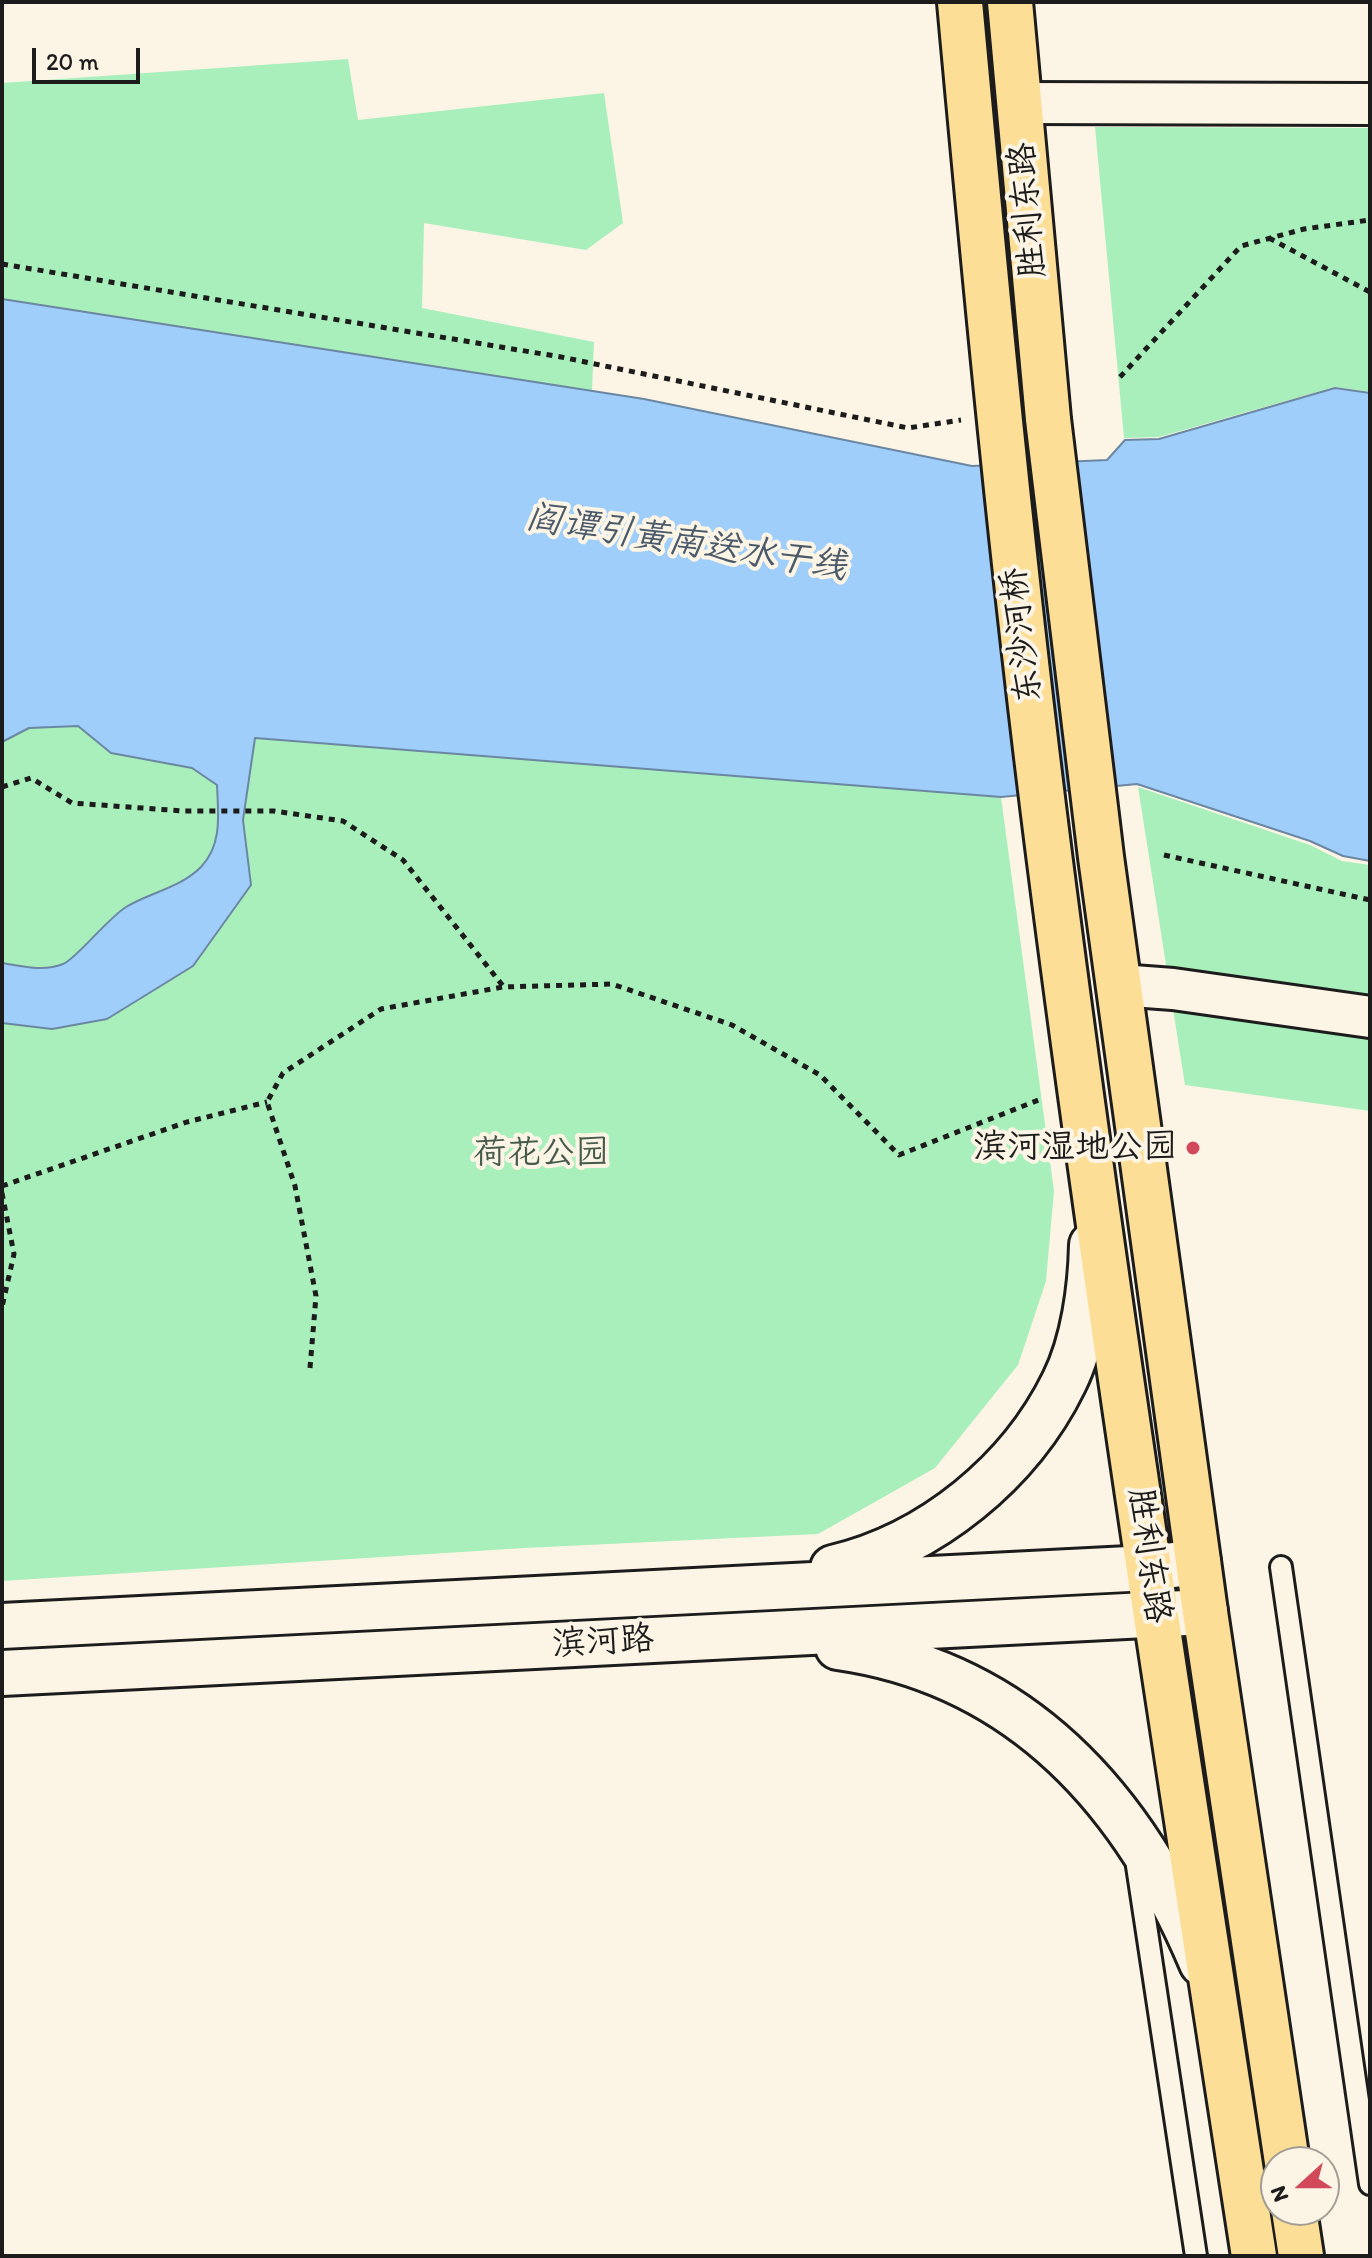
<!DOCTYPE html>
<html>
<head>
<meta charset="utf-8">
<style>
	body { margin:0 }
	#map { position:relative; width:1372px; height:2258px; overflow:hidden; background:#fcf5e5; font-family:Itim,sans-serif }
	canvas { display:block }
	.frame { position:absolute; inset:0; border:4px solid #1c1c1c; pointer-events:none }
	.north { position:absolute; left:1260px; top:2146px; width:80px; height:80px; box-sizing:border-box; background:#fcf5e5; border:2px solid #a29e95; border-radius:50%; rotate:249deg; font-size:22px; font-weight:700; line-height:32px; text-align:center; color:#1c1c1c }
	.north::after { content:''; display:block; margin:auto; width:28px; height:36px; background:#d1495b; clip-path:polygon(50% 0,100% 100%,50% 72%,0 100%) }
	.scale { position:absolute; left:32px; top:48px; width:108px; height:36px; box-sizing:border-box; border:4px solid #1c1c1c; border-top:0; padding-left:10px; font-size:24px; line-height:28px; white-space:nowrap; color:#1c1c1c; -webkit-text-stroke:6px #fcf5e5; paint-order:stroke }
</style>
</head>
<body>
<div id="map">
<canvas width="1372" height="2258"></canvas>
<div class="frame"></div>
<div class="north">N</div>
<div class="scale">20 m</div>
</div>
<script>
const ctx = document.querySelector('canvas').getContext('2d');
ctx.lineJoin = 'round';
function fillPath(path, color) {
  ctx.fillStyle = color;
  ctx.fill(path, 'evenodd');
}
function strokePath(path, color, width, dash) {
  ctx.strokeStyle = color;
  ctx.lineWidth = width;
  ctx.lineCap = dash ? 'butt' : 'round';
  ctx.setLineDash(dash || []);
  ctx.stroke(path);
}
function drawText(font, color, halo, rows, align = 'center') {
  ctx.font = font + ' Itim,"LXGW WenKai TC",sans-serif';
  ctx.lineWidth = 8;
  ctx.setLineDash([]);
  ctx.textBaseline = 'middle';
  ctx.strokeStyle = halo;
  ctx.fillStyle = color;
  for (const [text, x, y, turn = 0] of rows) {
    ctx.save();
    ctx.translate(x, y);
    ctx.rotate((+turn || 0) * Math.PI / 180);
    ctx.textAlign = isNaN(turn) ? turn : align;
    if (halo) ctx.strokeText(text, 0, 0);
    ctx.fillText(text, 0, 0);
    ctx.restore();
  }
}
fillPath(new Path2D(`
	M 348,59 L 358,120 L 604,93 L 623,223 L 586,250 L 424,223 L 422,308 L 594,342 L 592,391 L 2,299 L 2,83 Z
	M 1095,127 L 1370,128 L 1370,392 L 1335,387 L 1159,437 L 1124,438 Z
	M 78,726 L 111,753 L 192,768 L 217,785 C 218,813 223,844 202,866 C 180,888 151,892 126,907 C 106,919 75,960 63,964 C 43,972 22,966 2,963 L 2,742 L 29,728 Z
	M 254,738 L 1001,797 L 1054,1191 L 1046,1281 L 1018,1365 L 935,1468 L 818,1534 L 525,1548 L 2,1581 L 2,1023 L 52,1029 L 251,885 L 243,820 Z
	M 1138,787 L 1310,845 L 1342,861 L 1370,865 L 1370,1111 L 1185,1085 Z`), '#a8efbc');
const water = new Path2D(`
	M 2,299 L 644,399 L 972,466 L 1107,460 L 1125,440 L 1159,439 L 1335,388 L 1370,393 L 1370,861 L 1343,856 L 1310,841 L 1137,784 L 1001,797 L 255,738 L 243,820 L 251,885 L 193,966 L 107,1019 L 52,1029 L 2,1023 L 2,963 C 22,966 43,972 63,964 C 75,960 107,919 126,907 C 151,892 180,888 201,867 C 223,844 218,813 217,785 L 192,768 L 111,753 L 78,726 L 29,728 L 2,742 Z`);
fillPath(water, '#9fcefb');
strokePath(water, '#6b87a2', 2);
const lane = new Path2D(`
	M 1281,1567 L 1370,2184
	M 1137,1866 L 1196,2256`);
const street = new Path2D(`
	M 1020,103 L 1370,104
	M 1119,985 L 1173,989 L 1370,1017`);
const secondary = new Path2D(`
	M 833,1568 C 931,1545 1020,1472 1064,1382 C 1084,1342 1091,1288 1092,1245
	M 2,1626 L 1149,1568 L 1198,1562
	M 838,1647 C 1021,1673 1133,1799 1202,1963
	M 2,1673 L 1205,1612`);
const primary = new Path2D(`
	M 960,2 C 986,287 1013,571 1049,854 C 1109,1323 1182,1789 1254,2256
	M 1010,2 L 1048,419 L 1101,857 L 1205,1612 L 1287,2162
	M 1294,2210 L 1301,2256`);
strokePath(lane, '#1c1c1c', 26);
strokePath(street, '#1c1c1c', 46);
strokePath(secondary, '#1c1c1c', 50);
strokePath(primary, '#1c1c1c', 50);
strokePath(new Path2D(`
	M 1269,238 L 1370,292
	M 2,264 L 561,357 L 908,428 L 961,420
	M 1120,377 L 1241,246 L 1304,229 L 1370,220
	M 2,787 L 31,778 L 72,803 L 184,811 L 274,811 L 343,821 L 403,860 L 503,986
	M 1164,855 L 1370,900
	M 2,1186 L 187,1122 L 267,1102
	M 2,1193 L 14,1254 L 2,1307
	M 310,1368 L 316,1296 L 295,1186 L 267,1102 L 283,1073 L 381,1009 L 503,987 L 612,984 L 732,1025 L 820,1075 L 899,1155 L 1041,1099`), '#1c1c1c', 5, [6, 6]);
strokePath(lane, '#fcf5e5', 20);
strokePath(street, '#fcf5e5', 40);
strokePath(secondary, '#fcf5e5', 44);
strokePath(primary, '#fcde96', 44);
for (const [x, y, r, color] of [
	[1193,1148,8,"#d1495b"]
]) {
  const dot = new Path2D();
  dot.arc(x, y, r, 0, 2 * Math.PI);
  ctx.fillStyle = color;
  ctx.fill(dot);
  strokePath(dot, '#fcf5e5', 3);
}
drawText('34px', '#1c1c1c', '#fcf5e5', [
	["胜利东路",1029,210,-95],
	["东沙河桥",1023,635,-97],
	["胜利东路",1148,1556,82],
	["滨河路",603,1643,-3]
]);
drawText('34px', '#1c1c1c', '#fcf5e5', [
	["滨河湿地公园",1177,1148]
], 'right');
drawText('34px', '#465b4c', '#fcf5e5', [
	["荷花公园",541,1154]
]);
drawText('italic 36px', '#4a5a6a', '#fcf5e5', [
	["阎谭引黄南送水干线",686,544,9]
]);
</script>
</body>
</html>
